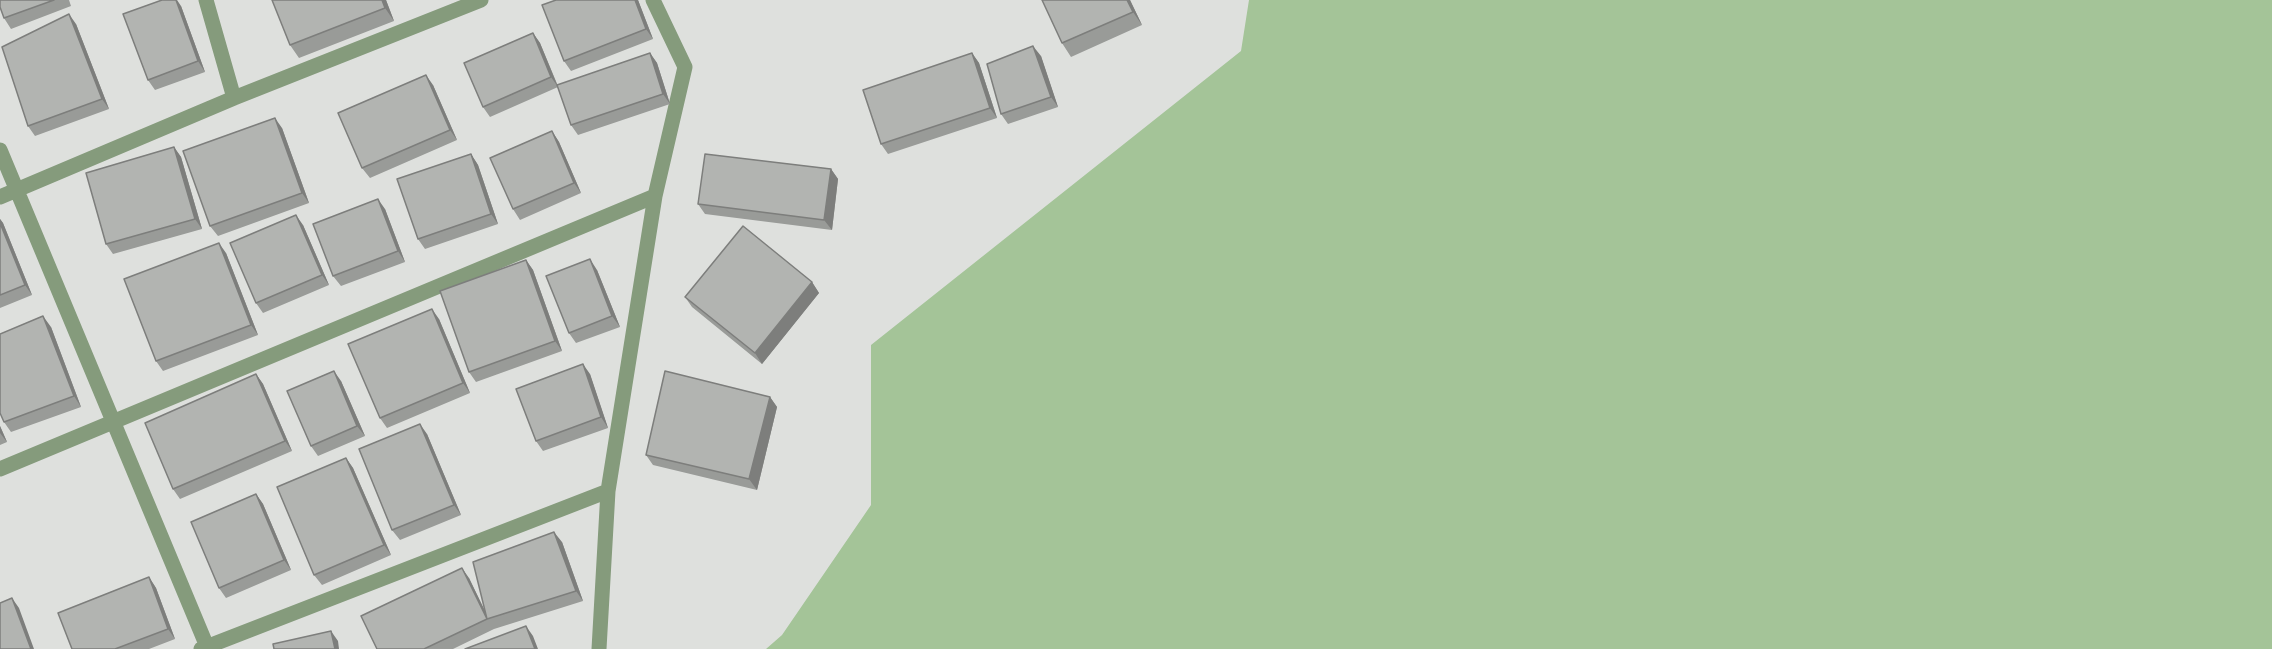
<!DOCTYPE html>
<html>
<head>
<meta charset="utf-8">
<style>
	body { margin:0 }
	canvas { display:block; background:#dee0dd }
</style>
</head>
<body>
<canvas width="2272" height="649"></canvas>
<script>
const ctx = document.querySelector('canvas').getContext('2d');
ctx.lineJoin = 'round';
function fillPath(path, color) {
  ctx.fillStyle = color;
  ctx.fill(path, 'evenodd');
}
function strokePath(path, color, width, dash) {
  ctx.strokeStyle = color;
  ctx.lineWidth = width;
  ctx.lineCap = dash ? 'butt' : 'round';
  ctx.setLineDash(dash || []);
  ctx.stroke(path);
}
fillPath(new Path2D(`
	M 1249,0 L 2272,0 L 2272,649 L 766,649 L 782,635 L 871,505 L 871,345 L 1241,51 Z`), '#a4c498');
strokePath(new Path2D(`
	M 206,0 L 234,98
	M 0,150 L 208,649
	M 0,197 L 234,98 L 481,0
	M 0,469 L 655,196
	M 201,649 L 608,491
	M 599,649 L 608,491 L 655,196 L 685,67 L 653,0`), '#859b7c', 15);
fillPath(new Path2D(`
	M 0,0 L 69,0 L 71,6 L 11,29 L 4,18 Z
	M 386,0 L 394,21 L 299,58 L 290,45 Z
	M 556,0 L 638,0 L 653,39 L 571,71 L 564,61 Z
	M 1130,0 L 1142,25 L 1071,57 L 1062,43 Z
	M 181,6 L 205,72 L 155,90 L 148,80 Z
	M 76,24 L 109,109 L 35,136 L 28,126 Z
	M 533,33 L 540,43 L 558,86 L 650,53 L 657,63 L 670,104 L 578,135 L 571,125 L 558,87 L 490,117 L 483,107 Z
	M 972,53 L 979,63 L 997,118 L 888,154 L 881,144 Z
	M 1041,56 L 1058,107 L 1008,124 L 1001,114 Z
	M 433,85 L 457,140 L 370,178 L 362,168 Z
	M 282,128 L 309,203 L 218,236 L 210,226 Z
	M 552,131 L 559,142 L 581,193 L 520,220 L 513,209 Z
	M 174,147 L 181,157 L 202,229 L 113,254 L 106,244 Z
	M 471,154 L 478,165 L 498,224 L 425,249 L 418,239 Z
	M 831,169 L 838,179 L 832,230 L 705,214 L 698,204 Z
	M 385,209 L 405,262 L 341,286 L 333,276 Z
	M 0,219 L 3,223 L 32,295 L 0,308 Z
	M 303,225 L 329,285 L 263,313 L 256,303 Z
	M 226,253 L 258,335 L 163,371 L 156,361 Z
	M 526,260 L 533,270 L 562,351 L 476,382 L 469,372 Z
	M 597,270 L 620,327 L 576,343 L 569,333 Z
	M 812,282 L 819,293 L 762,364 L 692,307 L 685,297 Z
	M 439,319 L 470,393 L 387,428 L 380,418 Z
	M 51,327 L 81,407 L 11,432 L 4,422 Z
	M 256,374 L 263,384 L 292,451 L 180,499 L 173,489 Z
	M 590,374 L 608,428 L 543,451 L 536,441 Z
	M 341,381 L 365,436 L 318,456 L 311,446 Z
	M 770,397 L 777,407 L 757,490 L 653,465 L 646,455 Z
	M 0,426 L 7,442 L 0,445 Z
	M 427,434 L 461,515 L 400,540 L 392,530 Z
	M 346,458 L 353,468 L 391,555 L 322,585 L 314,575 Z
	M 256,494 L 263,504 L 291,570 L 226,598 L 219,588 Z
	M 562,542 L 583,601 L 494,629 L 453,649 L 377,649 L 469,578 L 484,610 Z
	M 149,577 L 156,588 L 175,639 L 149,649 L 72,649 Z`), '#999b98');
fillPath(new Path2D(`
	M 176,0 L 177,0 L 181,6 L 205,72 L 198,61 Z
	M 382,0 L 386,0 L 394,21 L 385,8 Z
	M 635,0 L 638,0 L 653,39 L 646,29 Z
	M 1127,0 L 1130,0 L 1142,25 L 1133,12 Z
	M 69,14 L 76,24 L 109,109 L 102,99 Z
	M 533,33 L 540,43 L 558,87 L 551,77 Z
	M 1033,46 L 1041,56 L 1058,107 L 1051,97 Z
	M 650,53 L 657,63 L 670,104 L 663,94 Z
	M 972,53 L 979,63 L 997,118 L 990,108 Z
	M 426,75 L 433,85 L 457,140 L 450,130 Z
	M 275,118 L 282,128 L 309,203 L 302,193 Z
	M 552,131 L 559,142 L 581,193 L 574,183 Z
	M 174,147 L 181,157 L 202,229 L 195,219 Z
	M 471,154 L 478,165 L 498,224 L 491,214 Z
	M 831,169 L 838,179 L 832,230 L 824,220 Z
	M 378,199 L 385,209 L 405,262 L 398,251 Z
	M 296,215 L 303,225 L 329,285 L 322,275 Z
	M 0,219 L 3,223 L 32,295 L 25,285 L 0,223 Z
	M 219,243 L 226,253 L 258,335 L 251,325 Z
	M 590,259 L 597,270 L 620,327 L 612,316 Z
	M 526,260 L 533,270 L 562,351 L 555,341 Z
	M 812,282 L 819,293 L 762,364 L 755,353 Z
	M 432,309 L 439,319 L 470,393 L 463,383 Z
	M 43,316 L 51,327 L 81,407 L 74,396 Z
	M 583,364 L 590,374 L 608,428 L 601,417 Z
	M 334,371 L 341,381 L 365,436 L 357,426 Z
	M 256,374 L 263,384 L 292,451 L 285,441 Z
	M 770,397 L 777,407 L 757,490 L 749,479 Z
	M 420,424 L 427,434 L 461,515 L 454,505 Z
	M 0,426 L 7,442 L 0,433 Z
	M 346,458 L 353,468 L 391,555 L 384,545 Z
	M 256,494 L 263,504 L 291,570 L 284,560 Z
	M 554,532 L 562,542 L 583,601 L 576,591 Z
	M 462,568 L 469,578 L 489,619 L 487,619 Z
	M 149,577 L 156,588 L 175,639 L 168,629 Z
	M 12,598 L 19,608 L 34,649 L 31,649 Z
	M 526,626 L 533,636 L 538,649 L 535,649 Z
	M 331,631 L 338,641 L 339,649 L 335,649 Z`), '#7d7e7c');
const building = new Path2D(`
	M 0,0 L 54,0 L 4,18 L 0,7 Z
	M 162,0 L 176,0 L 198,61 L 148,80 L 123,14 Z
	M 272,0 L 382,0 L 385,8 L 290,45 Z
	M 556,0 L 635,0 L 646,29 L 564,61 L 542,5 Z
	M 1042,0 L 1127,0 L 1133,12 L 1062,43 Z
	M 69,14 L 102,99 L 28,126 L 2,47 Z
	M 533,33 L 551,77 L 483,107 L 464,63 Z
	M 1033,46 L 1051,97 L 1001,114 L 987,64 Z
	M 650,53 L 663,94 L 571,125 L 557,85 Z
	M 972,53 L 990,108 L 881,144 L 863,90 Z
	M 426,75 L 450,130 L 362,168 L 338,113 Z
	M 275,118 L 302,193 L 210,226 L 183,151 Z
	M 552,131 L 574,183 L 513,209 L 490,158 Z
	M 174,147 L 195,219 L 106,244 L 86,173 Z
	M 471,154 L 491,214 L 418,239 L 397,179 Z
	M 705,154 L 831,169 L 824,220 L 698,204 Z
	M 378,199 L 398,251 L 333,276 L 313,224 Z
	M 296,215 L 322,275 L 256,303 L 230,243 Z
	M 0,223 L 25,285 L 0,295 Z
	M 743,226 L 812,282 L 755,353 L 685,297 Z
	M 219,243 L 251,325 L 156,361 L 124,279 Z
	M 590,259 L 612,316 L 569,333 L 546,276 Z
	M 526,260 L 555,341 L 469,372 L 440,291 Z
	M 432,309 L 463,383 L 380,418 L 348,344 Z
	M 43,316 L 74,396 L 4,422 L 0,413 L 0,334 Z
	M 583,364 L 601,417 L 536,441 L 516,389 Z
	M 334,371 L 357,426 L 311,446 L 287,391 Z
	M 665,371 L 770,397 L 749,479 L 646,455 Z
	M 256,374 L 285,441 L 173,489 L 145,423 Z
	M 420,424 L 454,505 L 392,530 L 359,449 Z
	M 346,458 L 384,545 L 314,575 L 277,487 Z
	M 256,494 L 284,560 L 219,588 L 191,522 Z
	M 554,532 L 576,591 L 487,619 L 424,649 L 377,649 L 361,616 L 462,568 L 487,619 L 473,562 Z
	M 149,577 L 168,629 L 115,649 L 72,649 L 58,613 Z
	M 12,598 L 31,649 L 0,649 L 0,603 Z
	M 526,626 L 535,649 L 465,649 Z
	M 331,631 L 335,649 L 274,649 L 273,644 Z`);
fillPath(building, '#b2b4b1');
strokePath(building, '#7d7e7c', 1.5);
</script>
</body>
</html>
